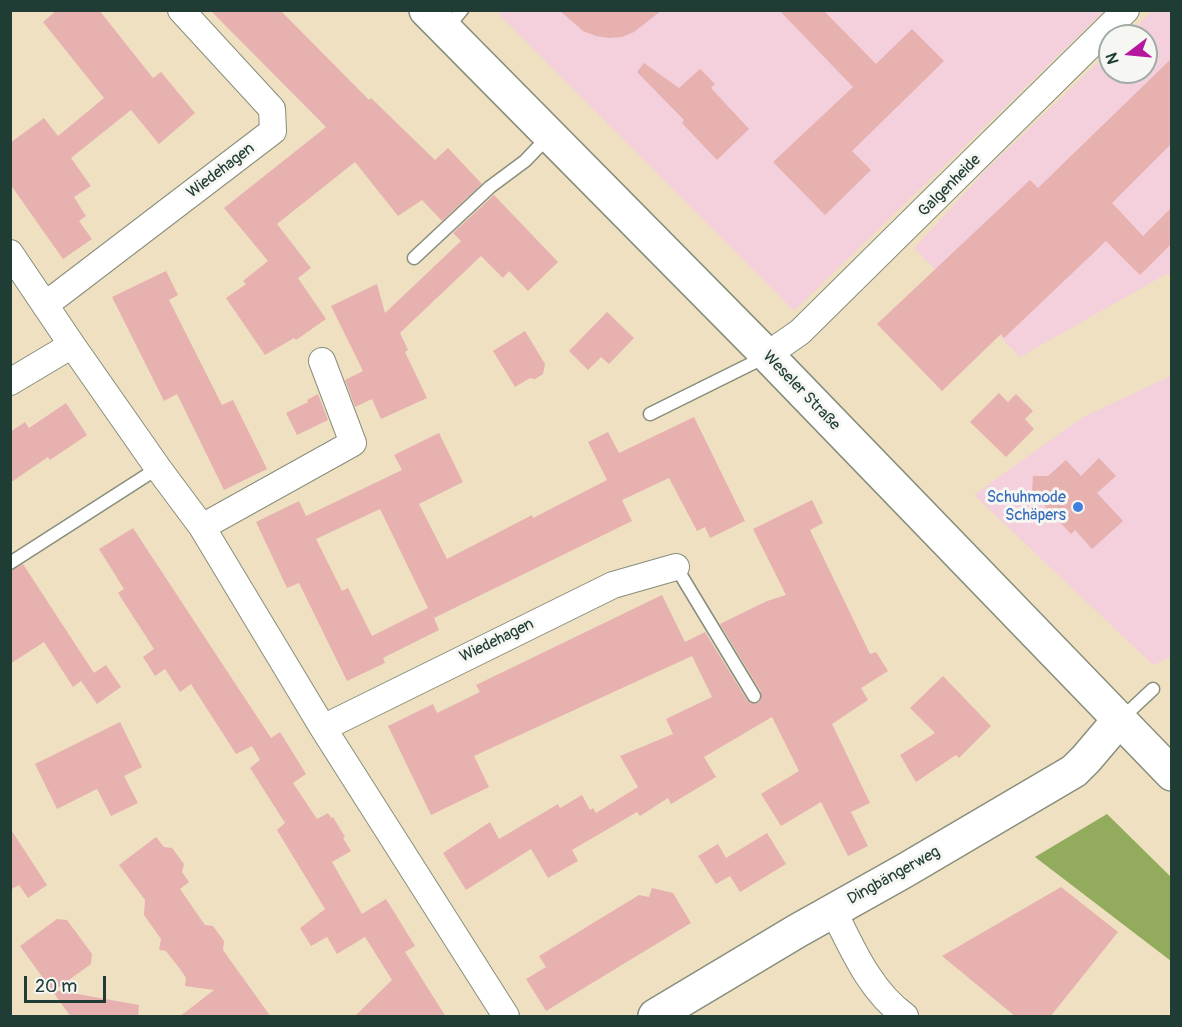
<!DOCTYPE html>
<html>
<head>
<meta charset="utf-8">
<style>
	body { margin:0 }
	#map { position:relative; width:1182px; height:1027px; overflow:hidden; background:#efe0c2; font-family:Pangolin,sans-serif }
	canvas { display:block }
	.frame { position:absolute; inset:0; border:12px solid #1f3d34; pointer-events:none }
	.north { position:absolute; left:1098px; top:24px; width:60px; height:60px; box-sizing:border-box; background:#f6f6f2; border:2px solid #a0aca6; border-radius:50%; rotate:254deg; font-size:16px; font-weight:700; line-height:24px; text-align:center; color:#1f3d34 }
	.north::after { content:''; display:block; margin:auto; width:21px; height:27px; background:#b5179e; clip-path:polygon(50% 0,100% 100%,50% 72%,0 100%) }
	.scale { position:absolute; left:24px; top:976px; width:82px; height:27px; box-sizing:border-box; border:3px solid #1f3d34; border-top:0; padding-left:8px; font-size:18px; line-height:21px; white-space:nowrap; color:#1f3d34; -webkit-text-stroke:4px #f6f6f2; paint-order:stroke }
</style>
</head>
<body>
<div id="map">
<canvas width="1182" height="1027"></canvas>
<div class="frame"></div>
<div class="north">N</div>
<div class="scale">20 m</div>
</div>
<script>
const ctx = document.querySelector('canvas').getContext('2d');
ctx.lineJoin = 'round';
function fillPath(path, color) {
  ctx.fillStyle = color;
  ctx.fill(path, 'evenodd');
}
function strokePath(path, color, width, dash) {
  ctx.strokeStyle = color;
  ctx.lineWidth = width;
  ctx.lineCap = dash ? 'butt' : 'round';
  ctx.setLineDash(dash || []);
  ctx.stroke(path);
}
function drawText(font, color, halo, rows, align = 'center') {
  ctx.font = font + ' Pangolin,sans-serif';
  ctx.lineWidth = 6;
  ctx.setLineDash([]);
  ctx.textBaseline = 'middle';
  ctx.strokeStyle = halo;
  ctx.fillStyle = color;
  for (const [text, x, y, turn = 0] of rows) {
    ctx.save();
    ctx.translate(x, y);
    ctx.rotate((+turn || 0) * Math.PI / 180);
    ctx.textAlign = isNaN(turn) ? turn : align;
    if (halo) ctx.strokeText(text, 0, 0);
    ctx.fillText(text, 0, 0);
    ctx.restore();
  }
}
fillPath(new Path2D(`
	M 496,11 L 1104,11 L 794,311 Z
	M 1152,11 L 1171,11 L 1171,278 L 1168,273 L 1020,357 L 914,248 L 988,168 L 1110,51 L 1110,72 L 1146,72 L 1146,36 L 1126,36 Z
	M 1171,376 L 1171,657 L 1153,665 L 974,495 L 1083,417 Z`), '#f4cfdc');
fillPath(new Path2D(`
	M 1107,814 L 1171,877 L 1171,961 L 1035,857 Z`), '#92ab5c');
fillPath(new Path2D(`
	M 57,10 L 99,10 L 153,78 L 161,72 L 195,113 L 159,144 L 131,110 L 71,158 L 91,186 L 74,197 L 86,216 L 79,221 L 92,239 L 63,259 L 10,184 L 10,143 L 44,118 L 58,136 L 104,98 L 43,22 Z
	M 210,10 L 280,10 L 369,100 L 371,98 L 435,160 L 448,148 L 482,184 L 442,221 L 422,200 L 398,216 L 355,162 L 277,224 L 311,268 L 298,278 L 326,319 L 296,340 L 294,338 L 265,355 L 226,298 L 246,284 L 243,281 L 268,261 L 224,208 L 326,127 Z
	M 559,10 L 662,10 L 634,32 L 622,37 L 609,38 L 596,36 L 583,31 Z
	M 779,10 L 823,10 L 876,64 L 912,29 L 944,61 L 852,151 L 871,170 L 825,215 L 773,162 L 853,87 Z
	M 1172,58 L 1172,143 L 1112,203 L 1143,236 L 1172,207 L 1172,243 L 1140,275 L 1106,241 L 1004,338 L 1001,334 L 942,391 L 877,324 L 1030,180 L 1038,188 Z
	M 644,63 L 679,88 L 700,69 L 715,84 L 711,88 L 749,129 L 717,160 L 682,123 L 684,120 L 637,72 Z
	M 494,195 L 558,262 L 528,291 L 509,271 L 503,278 L 481,256 L 400,333 L 408,350 L 405,352 L 427,398 L 381,419 L 372,399 L 355,407 L 345,380 L 363,371 L 331,306 L 377,284 L 385,313 L 461,241 L 453,233 Z
	M 166,271 L 178,295 L 169,300 L 222,405 L 233,400 L 267,469 L 224,490 L 177,394 L 164,401 L 112,297 Z
	M 607,312 L 634,338 L 609,364 L 601,357 L 588,370 L 569,351 Z
	M 525,331 L 545,364 L 543,374 L 535,379 L 530,378 L 515,387 L 493,351 Z
	M 999,393 L 1008,402 L 1016,394 L 1033,411 L 1025,419 L 1034,429 L 1006,457 L 970,422 Z
	M 318,394 L 328,420 L 297,435 L 286,413 L 308,402 L 307,400 Z
	M 66,403 L 87,435 L 50,460 L 48,457 L 10,483 L 10,432 L 25,422 L 29,428 Z
	M 694,417 L 745,521 L 710,538 L 705,527 L 697,531 L 669,478 L 622,500 L 632,521 L 434,618 L 439,630 L 383,658 L 385,663 L 347,681 L 299,583 L 287,588 L 256,522 L 299,501 L 306,516 L 402,470 L 394,455 L 439,433 L 463,482 L 419,504 L 447,559 L 532,515 L 533,518 L 607,480 L 588,442 L 608,432 L 619,453 ZM 380,509 L 428,608 L 372,636 L 348,588 L 342,591 L 316,539 Z
	M 1099,458 L 1116,476 L 1097,493 L 1123,521 L 1092,549 L 1075,530 L 1071,534 L 1032,492 L 1033,476 L 1048,476 L 1066,460 L 1081,476 Z
	M 812,500 L 823,523 L 810,530 L 870,654 L 876,652 L 888,671 L 861,688 L 868,700 L 832,724 L 870,803 L 851,812 L 868,846 L 848,856 L 821,802 L 781,826 L 761,794 L 799,771 L 772,717 L 704,757 L 716,777 L 671,804 L 668,798 L 640,816 L 637,812 L 572,850 L 578,861 L 548,878 L 531,849 L 466,890 L 443,853 L 490,822 L 499,839 L 558,804 L 560,808 L 582,795 L 590,810 L 593,808 L 596,813 L 638,787 L 620,756 L 673,734 L 666,719 L 712,697 L 692,656 L 474,756 L 489,787 L 431,815 L 388,726 L 433,704 L 437,713 L 480,692 L 476,685 L 662,595 L 685,642 L 705,632 L 747,700 L 751,703 L 758,703 L 761,699 L 761,692 L 720,624 L 767,601 L 786,595 L 753,529 Z
	M 133,528 L 271,738 L 280,732 L 306,774 L 293,783 L 317,819 L 328,813 L 331,818 L 333,817 L 345,837 L 343,838 L 351,851 L 332,862 L 362,914 L 386,899 L 415,946 L 405,952 L 446,1017 L 354,1017 L 392,980 L 365,937 L 337,954 L 327,937 L 311,946 L 300,928 L 325,909 L 277,830 L 285,823 L 250,768 L 260,760 L 252,746 L 236,754 L 191,684 L 180,692 L 165,669 L 155,676 L 143,657 L 154,649 L 118,593 L 124,589 L 99,549 Z
	M 23,564 L 94,673 L 86,678 L 106,665 L 121,687 L 97,704 L 81,681 L 73,687 L 44,642 L 10,664 L 10,571 Z
	M 943,676 L 991,726 L 959,758 L 956,755 L 916,782 L 900,755 L 935,733 L 910,708 Z
	M 120,722 L 142,767 L 124,776 L 138,803 L 111,816 L 97,789 L 57,809 L 35,764 Z
	M 10,828 L 47,885 L 28,898 L 19,885 L 10,890 Z
	M 767,833 L 786,864 L 740,892 L 730,876 L 716,884 L 698,856 L 718,844 L 726,858 Z
	M 156,837 L 164,847 L 172,848 L 184,864 L 182,872 L 189,882 L 180,889 L 205,925 L 213,926 L 224,941 L 223,950 L 271,1017 L 179,1017 L 214,990 L 185,986 L 186,978 L 180,969 L 166,951 L 159,950 L 161,939 L 144,915 L 145,900 L 119,865 Z
	M 1061,887 L 1118,932 L 1050,1017 L 1016,1017 L 942,956 Z
	M 652,888 L 673,893 L 691,923 L 546,1011 L 526,979 L 546,967 L 539,956 L 639,895 L 649,897 Z
	M 57,919 L 67,920 L 92,954 L 91,964 L 55,990 L 139,1005 L 138,1017 L 71,1017 L 20,946 Z`), '#e7b1af');
const lane = new Path2D(`
	M 446,29 L 462,10
	M 414,258 L 490,187 L 525,161 L 549,136
	M 650,414 L 765,357
	M 10,563 L 158,468
	M 676,567 L 754,696
	M 1121,719 L 1153,689`);
const street = new Path2D(`
	M 10,253 L 72,345 L 158,468 L 202,527 L 323,728 L 506,1016
	M 45,305 L 273,131 L 272,109 L 181,10
	M 767,355 L 800,332 L 1126,10
	M 10,382 L 72,345
	M 202,527 L 353,443 L 322,361
	M 323,728 L 613,585 L 676,567
	M 833,910 C 852,948 870,991 905,1016`);
const secondary = new Path2D(`
	M 426,10 L 767,355 L 1172,774
	M 655,1016 L 797,931 L 904,871 L 1074,771 L 1086,759 L 1120,719`);
strokePath(lane, '#878e7b', 15);
strokePath(street, '#878e7b', 28);
strokePath(secondary, '#878e7b', 36);
strokePath(lane, '#fff', 12);
strokePath(street, '#fff', 26);
strokePath(secondary, '#fff', 33);
for (const [x, y, r, color] of [
	[1078,507,6,"#3f7fe0"]
]) {
  const dot = new Path2D();
  dot.arc(x, y, r, 0, 2 * Math.PI);
  ctx.fillStyle = color;
  ctx.fill(dot);
  strokePath(dot, '#f6f6f2', 2);
}
drawText('16px', '#1f3d34', '#f6f6f2', [
	["Wiedehagen",221,171,-37],
	["Galgenheide",950,186,-45],
	["Weseler Straße",801,391,46],
	["Wiedehagen",497,641,-26],
	["Dingbängerweg",894,876,-29]
]);
drawText('16px', '#366cbe', '#f6f6f2', [
	["Schuhmode",1066,498],
	["Schäpers",1066,516]
], 'right');
</script>
</body>
</html>
